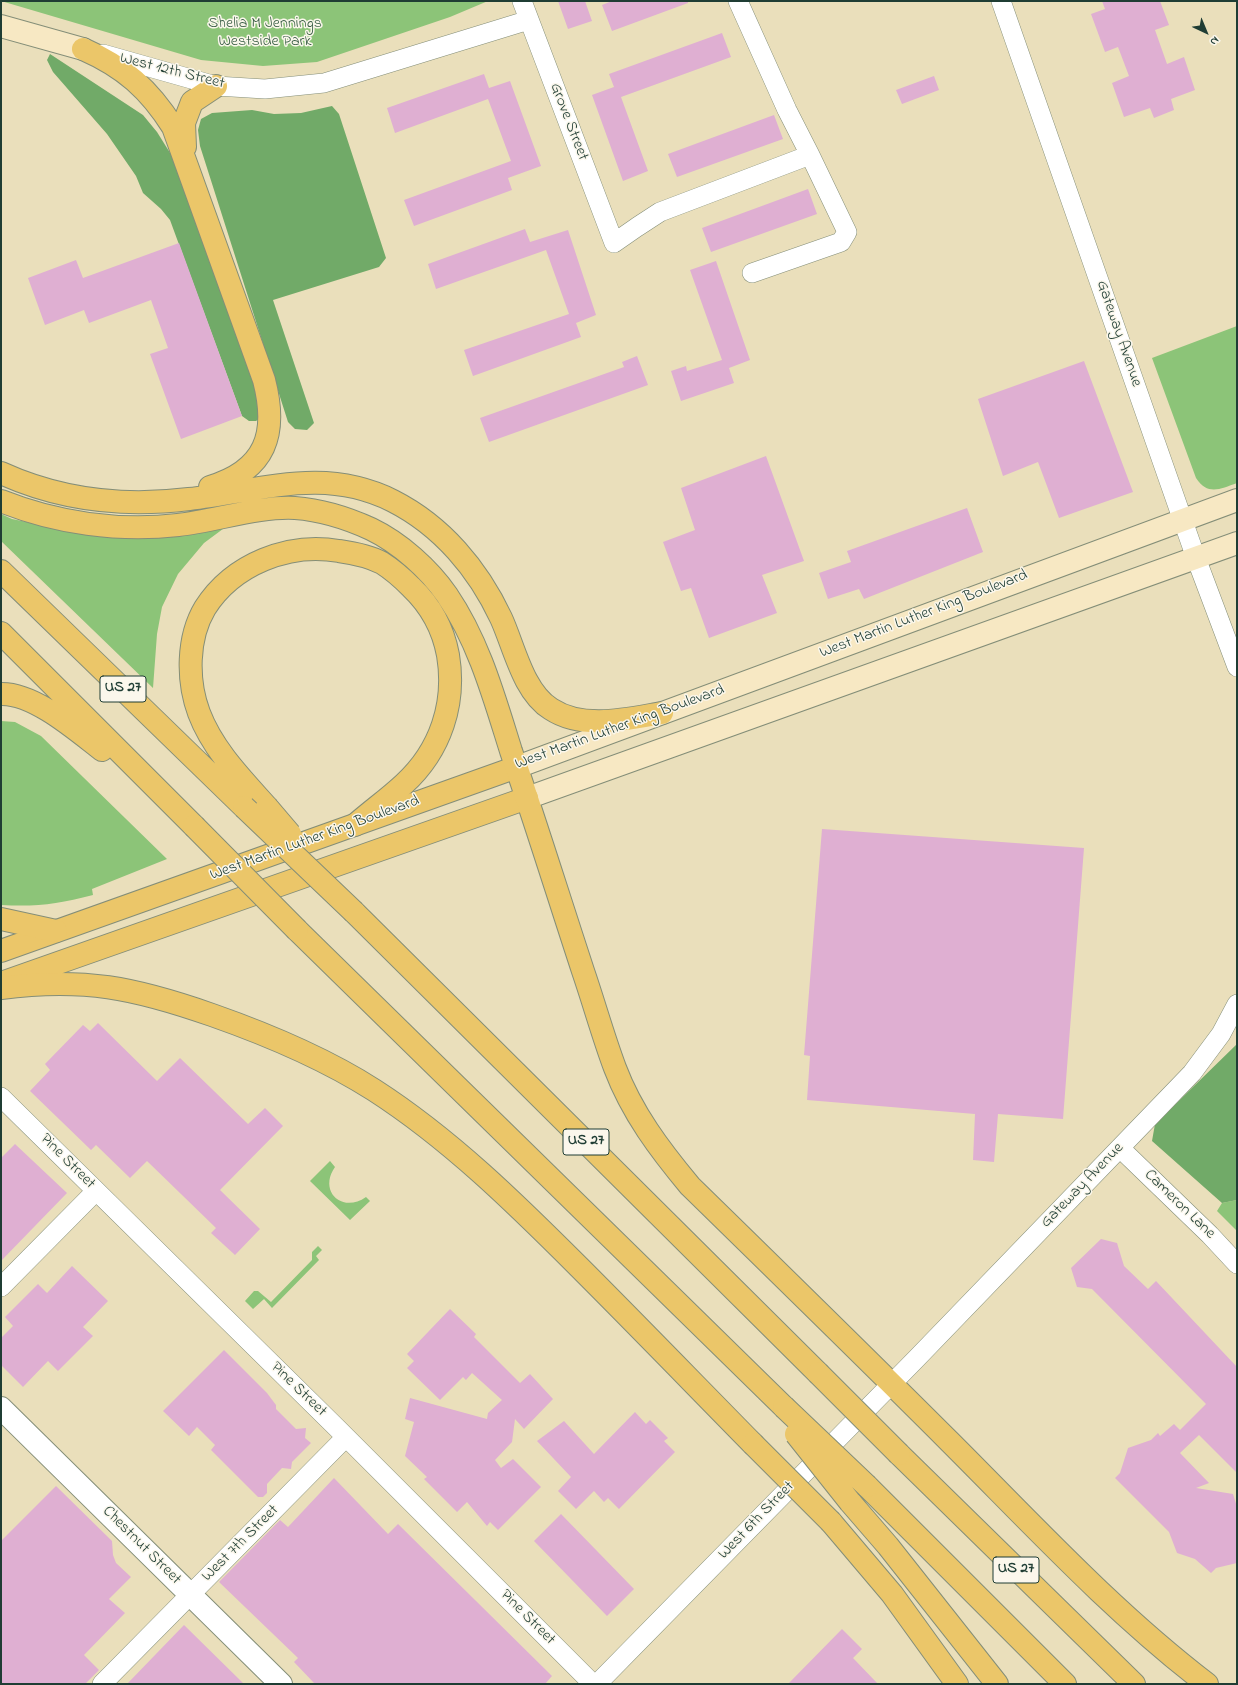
<!DOCTYPE html>
<html>
<head>
<meta charset="utf-8">
<style>
	body { margin:0 }
	#map { position:relative; width:1238px; height:1685px; overflow:hidden; background:#eadfbb; font-family:"Indie Flower",sans-serif }
	canvas { display:block }
	.frame { position:absolute; inset:0; border:2px solid #1f3d34; pointer-events:none }
	.north { position:absolute; left:1186px; top:12px; width:40px; height:40px; -webkit-text-stroke:3px #fbf7ec; paint-order:stroke; rotate:136deg; font-size:11px; font-weight:700; line-height:16px; text-align:center; color:#1f3d34 }
	.north::after { content:''; display:block; margin:auto; width:14px; height:18px; background:#1f3d34; clip-path:polygon(50% 0,100% 100%,50% 72%,0 100%) }
</style>
</head>
<body>
<div id="map">
<canvas width="1238" height="1685"></canvas>
<div class="frame"></div>
<div class="north">N</div>
</div>
<script>
const ctx = document.querySelector('canvas').getContext('2d');
ctx.lineJoin = 'round';
function fillPath(path, color) {
  ctx.fillStyle = color;
  ctx.fill(path, 'evenodd');
}
function strokePath(path, color, width, dash) {
  ctx.strokeStyle = color;
  ctx.lineWidth = width;
  ctx.lineCap = dash ? 'butt' : 'round';
  ctx.setLineDash(dash || []);
  ctx.stroke(path);
}
function drawText(font, color, halo, rows, align = 'center') {
  ctx.font = font + ' "Indie Flower",sans-serif';
  ctx.lineWidth = 3;
  ctx.setLineDash([]);
  ctx.textBaseline = 'middle';
  ctx.strokeStyle = halo;
  ctx.fillStyle = color;
  for (const [text, x, y, turn = 0] of rows) {
    ctx.save();
    ctx.translate(x, y);
    ctx.rotate((+turn || 0) * Math.PI / 180);
    ctx.textAlign = isNaN(turn) ? turn : align;
    if (halo) ctx.strokeText(text, 0, 0);
    ctx.fillText(text, 0, 0);
    ctx.restore();
  }
}
fillPath(new Path2D(`
	M 1,1 L 488,1 L 450,17 L 317,62 L 263,66 L 201,60 Z
	M 1237,326 L 1237,483 C 1220,489 1208,496 1196,478 L 1152,358 Z
	M 1,514 L 12,519 L 81,533 L 231,523 L 204,543 L 178,574 L 162,607 L 157,634 L 153,688 L 1,541 Z
	M 1,721 L 15,722 L 41,736 L 167,859 L 92,889 L 93,895 C 58,904 37,907 1,905 Z
	M 330,1161 L 335,1167 C 318,1191 342,1214 366,1197 L 370,1201 L 350,1220 L 310,1181 Z
	M 1237,1200 L 1237,1231 L 1217,1211 L 1222,1203 Z
	M 318,1246 L 322,1250 L 316,1256 L 319,1260 L 272,1308 L 264,1299 L 253,1309 L 245,1301 L 254,1291 L 258,1291 L 271,1302 L 312,1260 L 312,1252 Z`), '#8cc478');
fillPath(new Path2D(`
	M 50,54 L 143,115 L 157,132 L 172,156 L 256,374 L 262,417 L 256,421 L 249,421 L 242,416 L 170,220 L 161,209 L 143,193 L 136,176 L 107,134 L 53,72 L 47,60 Z
	M 332,106 L 339,114 L 386,258 L 379,267 L 273,300 L 314,423 L 307,430 L 295,429 L 288,422 L 200,146 L 198,130 L 201,119 L 212,113 L 252,110 L 274,114 L 301,113 Z
	M 1237,1044 L 1237,1200 L 1222,1203 L 1152,1141 L 1155,1124 Z`), '#71aa68');
fillPath(new Path2D(`
	M 558,1 L 585,1 L 592,21 L 568,29 Z
	M 612,1 L 688,1 L 688,3 L 612,31 L 602,5 Z
	M 1102,1 L 1160,1 L 1169,25 L 1155,30 L 1167,64 L 1184,57 L 1195,90 L 1171,99 L 1174,110 L 1154,118 L 1150,108 L 1124,117 L 1112,83 L 1129,76 L 1118,47 L 1105,52 L 1091,14 L 1105,9 Z
	M 722,33 L 731,57 L 621,97 L 648,171 L 623,181 L 592,95 L 614,87 L 609,74 Z
	M 484,74 L 489,88 L 510,81 L 541,166 L 508,178 L 512,190 L 414,226 L 404,200 L 511,161 L 488,99 L 395,133 L 387,108 Z
	M 934,76 L 939,90 L 902,104 L 896,90 Z
	M 774,115 L 783,139 L 677,177 L 668,154 Z
	M 808,189 L 817,214 L 711,252 L 702,228 Z
	M 525,229 L 530,242 L 568,230 L 596,315 L 576,323 L 581,337 L 473,376 L 464,350 L 569,314 L 546,250 L 436,289 L 428,264 Z
	M 179,243 L 242,416 L 181,439 L 150,354 L 168,348 L 151,300 L 89,323 L 84,310 L 45,325 L 28,278 L 76,260 L 83,278 Z
	M 716,261 L 750,360 L 729,368 L 734,383 L 681,401 L 671,371 L 686,366 L 687,371 L 722,360 L 690,270 Z
	M 637,356 L 648,385 L 489,442 L 480,418 L 624,367 L 622,362 Z
	M 1084,361 L 1133,492 L 1059,518 L 1038,462 L 1003,476 L 978,399 Z
	M 766,456 L 804,561 L 762,575 L 777,613 L 709,638 L 691,588 L 681,591 L 663,542 L 695,530 L 681,488 Z
	M 967,508 L 983,552 L 864,599 L 859,589 L 828,599 L 819,573 L 851,562 L 847,551 Z
	M 822,829 L 1084,848 L 1063,1119 L 998,1114 L 994,1162 L 973,1160 L 975,1114 L 807,1100 L 810,1056 L 804,1055 Z
	M 98,1023 L 157,1081 L 180,1058 L 248,1124 L 265,1108 L 283,1126 L 220,1190 L 260,1229 L 235,1255 L 211,1233 L 216,1228 L 147,1161 L 130,1178 L 96,1145 L 91,1150 L 30,1091 L 50,1070 L 45,1064 L 83,1025 L 90,1031 Z
	M 15,1144 L 67,1193 L 1,1261 L 1,1158 Z
	M 1101,1239 L 1117,1243 L 1124,1266 L 1148,1289 L 1156,1281 L 1237,1367 L 1237,1473 L 1199,1435 L 1180,1453 L 1209,1483 L 1196,1488 L 1233,1494 L 1237,1507 L 1237,1563 L 1216,1568 L 1211,1573 L 1195,1559 L 1177,1553 L 1169,1532 L 1115,1478 L 1120,1473 L 1128,1448 L 1151,1440 L 1158,1433 L 1160,1436 L 1174,1424 L 1180,1430 L 1206,1404 L 1092,1289 L 1077,1287 L 1071,1268 Z
	M 72,1266 L 108,1301 L 83,1327 L 93,1336 L 58,1371 L 48,1361 L 23,1387 L 1,1365 L 1,1338 L 13,1326 L 5,1317 L 38,1284 L 47,1293 Z
	M 450,1309 L 476,1334 L 474,1337 L 520,1383 L 530,1374 L 553,1399 L 524,1429 L 515,1419 L 512,1442 L 495,1460 L 501,1468 L 513,1459 L 541,1487 L 498,1530 L 490,1522 L 487,1526 L 467,1502 L 457,1512 L 424,1479 L 427,1477 L 405,1456 L 414,1422 L 405,1419 L 410,1398 L 487,1419 L 488,1413 L 502,1400 L 472,1373 L 466,1380 L 463,1377 L 440,1400 L 407,1368 L 414,1361 L 407,1354 Z
	M 224,1350 L 267,1393 L 276,1405 L 276,1409 L 296,1429 L 306,1428 L 305,1438 L 311,1443 L 292,1462 L 291,1469 L 282,1468 L 267,1484 L 267,1493 L 263,1497 L 258,1497 L 211,1450 L 215,1445 L 197,1427 L 189,1436 L 163,1411 Z
	M 635,1412 L 646,1424 L 650,1420 L 668,1438 L 664,1441 L 675,1452 L 619,1509 L 608,1498 L 604,1502 L 594,1491 L 576,1509 L 558,1491 L 571,1477 L 537,1441 L 564,1421 L 594,1454 Z
	M 334,1478 L 388,1534 L 398,1524 L 552,1676 L 545,1684 L 315,1684 L 294,1662 L 298,1658 L 219,1582 L 280,1520 L 288,1527 Z
	M 56,1486 L 112,1541 L 113,1555 L 116,1563 L 131,1577 L 109,1599 L 125,1613 L 84,1655 L 99,1670 L 85,1684 L 1,1684 L 1,1541 Z
	M 561,1514 L 634,1589 L 607,1616 L 534,1541 Z
	M 184,1625 L 244,1684 L 127,1684 Z
	M 842,1629 L 862,1649 L 853,1658 L 878,1684 L 788,1684 Z`), '#dfafd2');
const minor = new Path2D(`
	M 522,1 L 614,243 L 637,227 L 660,212 L 810,155 L 787,110 L 738,1
	M 1001,1 L 1196,558 L 1237,667
	M 103,54 L 216,86 L 265,89 L 324,83 L 529,20
	M 752,273 L 841,242 L 847,232 L 810,155
	M 1,1097 L 337,1428 L 593,1684
	M 1120,1148 L 1210,1235 L 1237,1264
	M 1,1287 L 96,1191
	M 102,1684 L 346,1437
	M 597,1684 L 917,1358 L 1192,1073 L 1221,1034 L 1237,1004`);
const tertiary = new Path2D(`
	M 1,1408 L 281,1684`);
const secondary = new Path2D(`
	M 1,26 L 83,49
	M 517,767 L 1237,500
	M 527,798 L 1237,543`);
const primary = new Path2D(`
	M 1,951 L 517,767
	M 1,983 L 527,798`);
const motorway = new Path2D(`
	M 83,49 C 124,67 149,89 173,127 L 264,380 C 278,434 266,470 210,487
	M 185,147 L 184,123 L 192,102 L 216,86
	M 1,473 C 60,500 125,507 189,499 C 262,491 323,466 393,501 C 442,526 478,569 501,618 C 514,646 523,692 551,709 C 583,730 627,719 662,713
	M 1,501 C 56,523 119,532 178,525 C 215,521 259,506 295,508 C 322,510 347,518 371,529 C 400,543 429,569 447,595 C 479,642 494,697 511,751 C 536,824 559,898 583,971 C 594,1003 603,1036 615,1068 C 632,1113 660,1150 690,1186 C 777,1271 864,1356 950,1442 C 1033,1525 1113,1612 1207,1684
	M 1,571 L 244,807
	M 1,633 L 194,826
	M 1,694 C 34,693 76,730 102,750
	M 267,807 C 242,779 213,750 199,713 C 187,681 187,638 205,608 C 233,564 289,542 339,551 C 353,553 369,556 382,563 C 393,570 402,578 411,587 C 431,606 443,628 448,655 C 456,703 441,750 404,784 C 389,798 371,811 355,825
	M 354,912 L 818,1373
	M 1,919 L 56,931
	M 297,930 L 784,1407
	M 1,988 C 83,977 135,988 212,1015 C 269,1035 324,1058 374,1090 C 450,1139 515,1203 579,1267 C 637,1325 695,1385 753,1444
	M 899,1454 L 1134,1684
	M 867,1486 L 1065,1684
	M 850,1502 L 888,1546 L 997,1684
	M 831,1522 L 892,1594 L 957,1684`);
strokePath(minor, '#848e78', 20);
strokePath(tertiary, '#848e78', 24);
strokePath(secondary, '#848e78', 24);
strokePath(primary, '#848e78', 24);
strokePath(motorway, '#848e78', 24);
strokePath(minor, '#fff', 19);
strokePath(tertiary, '#fff', 22);
strokePath(secondary, '#f7e8c3', 22);
strokePath(primary, '#ebc669', 22);
strokePath(motorway, '#ebc669', 22);
const motorwayBridge = new Path2D(`
	M 244,807 L 354,912
	M 267,807 L 290,834
	M 194,826 L 297,930
	M 818,1373 L 899,1454
	M 784,1407 L 867,1486
	M 796,1434 L 850,1502
	M 753,1444 L 831,1522`);
strokePath(motorwayBridge, '#848e78', 24, []);
strokePath(motorwayBridge, '#ebc669', 22);
for (const [x, y, w] of [
	[123,689,46],
	[586,1142,46],
	[1016,1570,46]
]) {
  const box = new Path2D();
  box.roundRect(x - w / 2, y - 13, w, 26, 3);
  ctx.fillStyle = '#fbf7ec';
  ctx.fill(box);
  strokePath(box, '#1f3d34', 1);
}
drawText('bold 15px', '#1f3d34', null, [
	["US 27",123,689],
	["US 27",586,1142],
	["US 27",1016,1570]
]);
drawText('16px', '#3a5f45', '#fbf7ec', [
	["Shelia M Jennings",265,24],
	["Westside Park",265,42]
]);
drawText('16px', '#1f3d34', '#fbf7ec', [
	["West 12th Street",172,72,14],
	["Grove Street",568,122,69],
	["Gateway Avenue",1118,334,71],
	["West Martin Luther King Boulevard",924,615,-21],
	["West Martin Luther King Boulevard",620,728,-20],
	["West Martin Luther King Boulevard",315,839,-20],
	["Pine Street",67,1162,45],
	["Gateway Avenue",1083,1186,-46],
	["Cameron Lane",1179,1205,44],
	["Pine Street",298,1390,44],
	["West 6th Street",757,1521,-46],
	["West 7th Street",241,1544,-45],
	["Chestnut Street",141,1546,45],
	["Pine Street",527,1618,45]
]);
</script>
</body>
</html>
